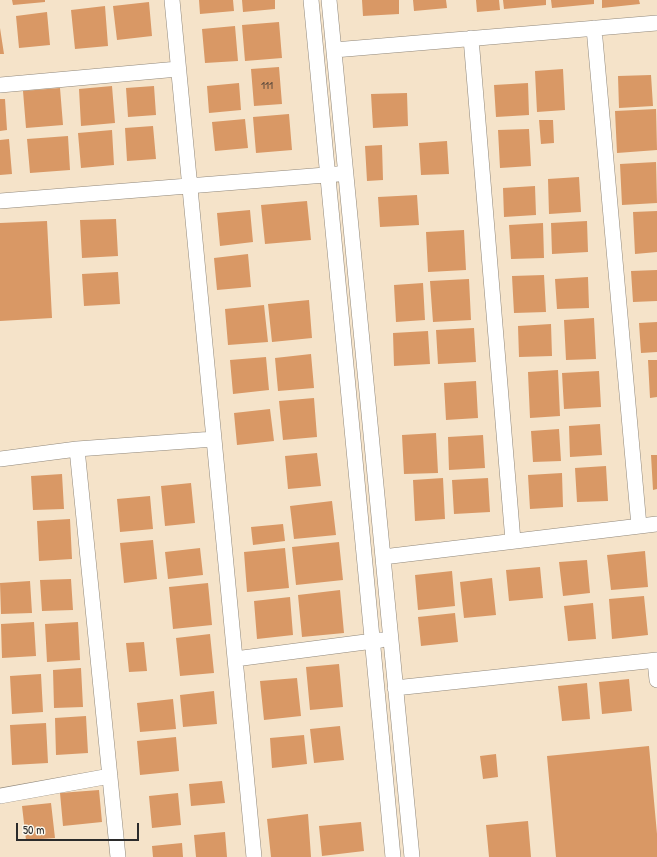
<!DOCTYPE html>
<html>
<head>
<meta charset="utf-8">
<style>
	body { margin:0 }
	#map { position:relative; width:657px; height:857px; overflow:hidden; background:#f5e3c9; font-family:"Patrick Hand",sans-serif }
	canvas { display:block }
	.scale { position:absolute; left:16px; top:823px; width:123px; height:18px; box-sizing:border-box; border:2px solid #2b2b2b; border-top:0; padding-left:5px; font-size:12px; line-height:14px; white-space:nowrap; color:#2b2b2b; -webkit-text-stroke:3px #fbf7ec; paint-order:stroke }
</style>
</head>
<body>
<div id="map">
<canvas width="657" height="857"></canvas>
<div class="scale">50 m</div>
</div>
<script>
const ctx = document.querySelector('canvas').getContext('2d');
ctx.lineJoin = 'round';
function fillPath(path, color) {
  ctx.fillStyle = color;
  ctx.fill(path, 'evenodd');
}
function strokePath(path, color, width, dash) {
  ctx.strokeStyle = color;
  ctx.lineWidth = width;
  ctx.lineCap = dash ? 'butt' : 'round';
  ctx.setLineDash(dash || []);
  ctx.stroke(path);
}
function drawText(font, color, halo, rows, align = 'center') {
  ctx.font = font + ' "Patrick Hand",sans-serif';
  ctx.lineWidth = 3.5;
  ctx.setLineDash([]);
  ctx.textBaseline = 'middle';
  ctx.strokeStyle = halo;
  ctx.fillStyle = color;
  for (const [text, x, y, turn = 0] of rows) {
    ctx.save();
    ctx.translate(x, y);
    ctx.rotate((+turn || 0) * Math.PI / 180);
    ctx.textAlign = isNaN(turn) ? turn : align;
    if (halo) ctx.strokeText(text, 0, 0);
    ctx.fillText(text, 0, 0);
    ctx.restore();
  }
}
fillPath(new Path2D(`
	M 12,0 L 45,0 L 45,2 L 13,5 Z
	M 199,0 L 233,0 L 234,11 L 200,14 Z
	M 242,0 L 275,0 L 275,9 L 243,12 Z
	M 362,0 L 399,0 L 399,14 L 363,16 Z
	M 413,0 L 446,0 L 447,8 L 414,11 Z
	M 476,0 L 499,0 L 500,10 L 477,12 Z
	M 503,0 L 546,0 L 546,5 L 504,9 Z
	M 551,0 L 594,0 L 594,4 L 552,8 Z
	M 602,0 L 639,0 L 640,4 L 602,8 Z
	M 149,2 L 152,36 L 117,40 L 113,6 Z
	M 105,6 L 108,46 L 75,49 L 71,10 Z
	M 47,12 L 50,45 L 19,48 L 16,16 Z
	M 279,22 L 282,58 L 245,61 L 242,25 Z
	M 235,26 L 238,61 L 205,63 L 202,29 Z
	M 0,28 L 4,54 L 0,54 Z
	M 279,67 L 282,104 L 254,106 L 251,69 Z
	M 563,69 L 565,110 L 537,112 L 535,71 Z
	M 651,75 L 653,106 L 619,108 L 618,76 Z
	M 239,83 L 241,110 L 209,113 L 207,86 Z
	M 528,83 L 529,115 L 496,117 L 494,85 Z
	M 112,86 L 115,123 L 81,126 L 79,89 Z
	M 154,86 L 156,115 L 128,117 L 126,88 Z
	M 60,88 L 63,125 L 26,128 L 23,91 Z
	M 407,93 L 408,126 L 373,128 L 371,94 Z
	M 0,99 L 5,99 L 7,130 L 0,131 Z
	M 656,109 L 657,150 L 617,153 L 615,111 Z
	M 289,114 L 292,150 L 256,153 L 253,117 Z
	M 245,119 L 248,148 L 215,151 L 212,122 Z
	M 539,120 L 553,120 L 554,143 L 541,144 Z
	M 153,126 L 156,159 L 127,161 L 125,128 Z
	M 529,129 L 531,166 L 500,168 L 498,130 Z
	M 112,130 L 114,165 L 81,168 L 78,133 Z
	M 68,136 L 70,170 L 30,173 L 27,139 Z
	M 9,139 L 12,174 L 0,175 L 0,140 Z
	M 447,141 L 449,174 L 421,175 L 419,143 Z
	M 382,145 L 383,180 L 367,181 L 365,146 Z
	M 656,162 L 657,203 L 622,205 L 620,164 Z
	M 579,177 L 581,212 L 549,214 L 548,179 Z
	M 535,186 L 536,215 L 504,217 L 503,188 Z
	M 417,195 L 419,225 L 380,227 L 378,197 Z
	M 307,201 L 311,240 L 265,244 L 261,205 Z
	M 250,210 L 253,242 L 220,246 L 217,213 Z
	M 657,211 L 657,252 L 635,254 L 633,212 Z
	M 116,219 L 118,256 L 82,258 L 80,220 Z
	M 47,221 L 52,318 L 0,321 L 0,223 Z
	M 587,221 L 588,252 L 552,254 L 551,223 Z
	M 543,223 L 544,258 L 511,259 L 509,225 Z
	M 464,230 L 466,270 L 428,272 L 426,232 Z
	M 248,254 L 251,287 L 217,290 L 214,258 Z
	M 657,270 L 657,301 L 633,302 L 631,271 Z
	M 118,272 L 120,304 L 84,306 L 82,274 Z
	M 544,275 L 546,312 L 514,313 L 512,276 Z
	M 588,277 L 589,308 L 557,309 L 555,279 Z
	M 469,279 L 471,320 L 433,322 L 430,281 Z
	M 423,283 L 425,320 L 396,322 L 394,285 Z
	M 309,300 L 312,338 L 272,342 L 268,304 Z
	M 264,305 L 268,342 L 228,345 L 225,309 Z
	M 594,318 L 596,359 L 566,360 L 564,320 Z
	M 657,322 L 657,352 L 641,353 L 639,323 Z
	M 551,324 L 552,356 L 519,357 L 518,326 Z
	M 474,328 L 476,362 L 438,364 L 436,330 Z
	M 428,331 L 430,364 L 394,366 L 393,333 Z
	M 311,354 L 314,388 L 278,391 L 275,358 Z
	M 266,357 L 269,390 L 233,394 L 230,360 Z
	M 648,360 L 657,360 L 657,397 L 650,398 Z
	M 558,370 L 560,416 L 530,418 L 528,372 Z
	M 599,371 L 601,407 L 564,409 L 562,373 Z
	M 476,381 L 478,418 L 446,420 L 444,383 Z
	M 314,398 L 317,437 L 283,440 L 279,401 Z
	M 270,409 L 274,441 L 237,445 L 234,413 Z
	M 600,424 L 602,455 L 570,457 L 569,426 Z
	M 559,429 L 561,461 L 533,462 L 531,431 Z
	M 436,433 L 438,473 L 404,474 L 402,435 Z
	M 483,435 L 485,468 L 449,470 L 448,437 Z
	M 317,453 L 321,486 L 288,489 L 285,456 Z
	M 651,455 L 657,455 L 657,489 L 653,490 Z
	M 606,466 L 608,501 L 577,502 L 575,468 Z
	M 562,473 L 563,507 L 530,509 L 528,475 Z
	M 62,474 L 64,509 L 33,510 L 31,476 Z
	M 443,478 L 445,519 L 415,521 L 413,480 Z
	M 488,478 L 490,512 L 454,514 L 452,480 Z
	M 191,483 L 195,523 L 165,526 L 161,486 Z
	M 150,496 L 153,529 L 120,532 L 117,499 Z
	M 332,501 L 336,535 L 294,539 L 290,506 Z
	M 70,519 L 72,559 L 39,561 L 37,521 Z
	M 283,524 L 285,541 L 253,545 L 251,527 Z
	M 153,540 L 157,579 L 124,583 L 120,543 Z
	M 339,542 L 343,580 L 296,585 L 292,547 Z
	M 200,548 L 203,575 L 168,579 L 165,552 Z
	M 285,548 L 289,588 L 247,592 L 244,552 Z
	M 645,551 L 648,587 L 611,590 L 607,555 Z
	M 587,560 L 590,593 L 563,596 L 559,562 Z
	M 540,567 L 543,598 L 509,601 L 506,570 Z
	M 452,571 L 455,606 L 418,610 L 415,575 Z
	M 492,578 L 496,615 L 464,618 L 460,582 Z
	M 71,579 L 73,610 L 42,611 L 40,580 Z
	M 30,581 L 32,613 L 1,614 L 0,583 Z
	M 208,583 L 212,625 L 173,629 L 169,587 Z
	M 340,590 L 344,633 L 302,637 L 298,595 Z
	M 644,596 L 648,635 L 612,639 L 609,599 Z
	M 290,597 L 293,635 L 257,639 L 254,601 Z
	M 593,603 L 596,639 L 568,641 L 564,606 Z
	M 455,613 L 458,642 L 421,646 L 418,617 Z
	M 34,622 L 36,656 L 2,658 L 1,624 Z
	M 78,622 L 80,660 L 47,662 L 45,624 Z
	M 210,634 L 214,673 L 180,676 L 176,638 Z
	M 144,642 L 147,671 L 129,672 L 126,643 Z
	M 339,664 L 343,707 L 310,710 L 306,667 Z
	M 81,668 L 83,707 L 54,708 L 53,670 Z
	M 41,674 L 43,712 L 12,714 L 10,676 Z
	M 297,678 L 301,716 L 264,720 L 260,681 Z
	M 629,679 L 632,711 L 602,714 L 599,682 Z
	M 587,683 L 590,719 L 562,721 L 558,686 Z
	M 214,691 L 217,724 L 183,727 L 180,695 Z
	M 173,699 L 176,729 L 140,732 L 137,703 Z
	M 86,716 L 88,753 L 56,755 L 55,718 Z
	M 46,723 L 48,763 L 12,765 L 10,725 Z
	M 340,726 L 344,760 L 314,763 L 310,729 Z
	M 304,735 L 307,764 L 272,768 L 270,738 Z
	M 176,737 L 179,771 L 140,775 L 137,741 Z
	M 649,746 L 657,834 L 657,857 L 556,857 L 547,756 Z
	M 496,754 L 498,777 L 483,779 L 480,756 Z
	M 222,781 L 225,803 L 191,806 L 189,784 Z
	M 99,790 L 102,822 L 63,826 L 60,793 Z
	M 178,793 L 181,825 L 152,828 L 149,796 Z
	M 51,803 L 55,838 L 26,840 L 22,806 Z
	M 308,814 L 311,857 L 271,857 L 267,819 Z
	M 528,821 L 531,857 L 489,857 L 486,825 Z
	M 361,822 L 364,851 L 322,856 L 319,826 Z
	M 225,832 L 227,857 L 196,857 L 194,835 Z
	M 182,843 L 183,857 L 153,857 L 152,846 Z`), '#d99865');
const minor = new Path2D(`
	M 172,0 L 254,857
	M 311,0 L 393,857
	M 329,0 L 412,857
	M 594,28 L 639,526
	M 471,38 L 513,541
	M 334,50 L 657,23
	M 0,85 L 178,69
	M 0,201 L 338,174
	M 77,449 L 118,857
	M 0,459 L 77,449 L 214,439
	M 383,557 L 657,524
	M 235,659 L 381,640
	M 655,661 L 657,680
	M 395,688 L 657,660
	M 0,796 L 110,776`);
strokePath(minor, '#90877a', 16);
strokePath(minor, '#fff', 15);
drawText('11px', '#56463a', null, [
	["111",267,86]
]);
</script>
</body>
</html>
